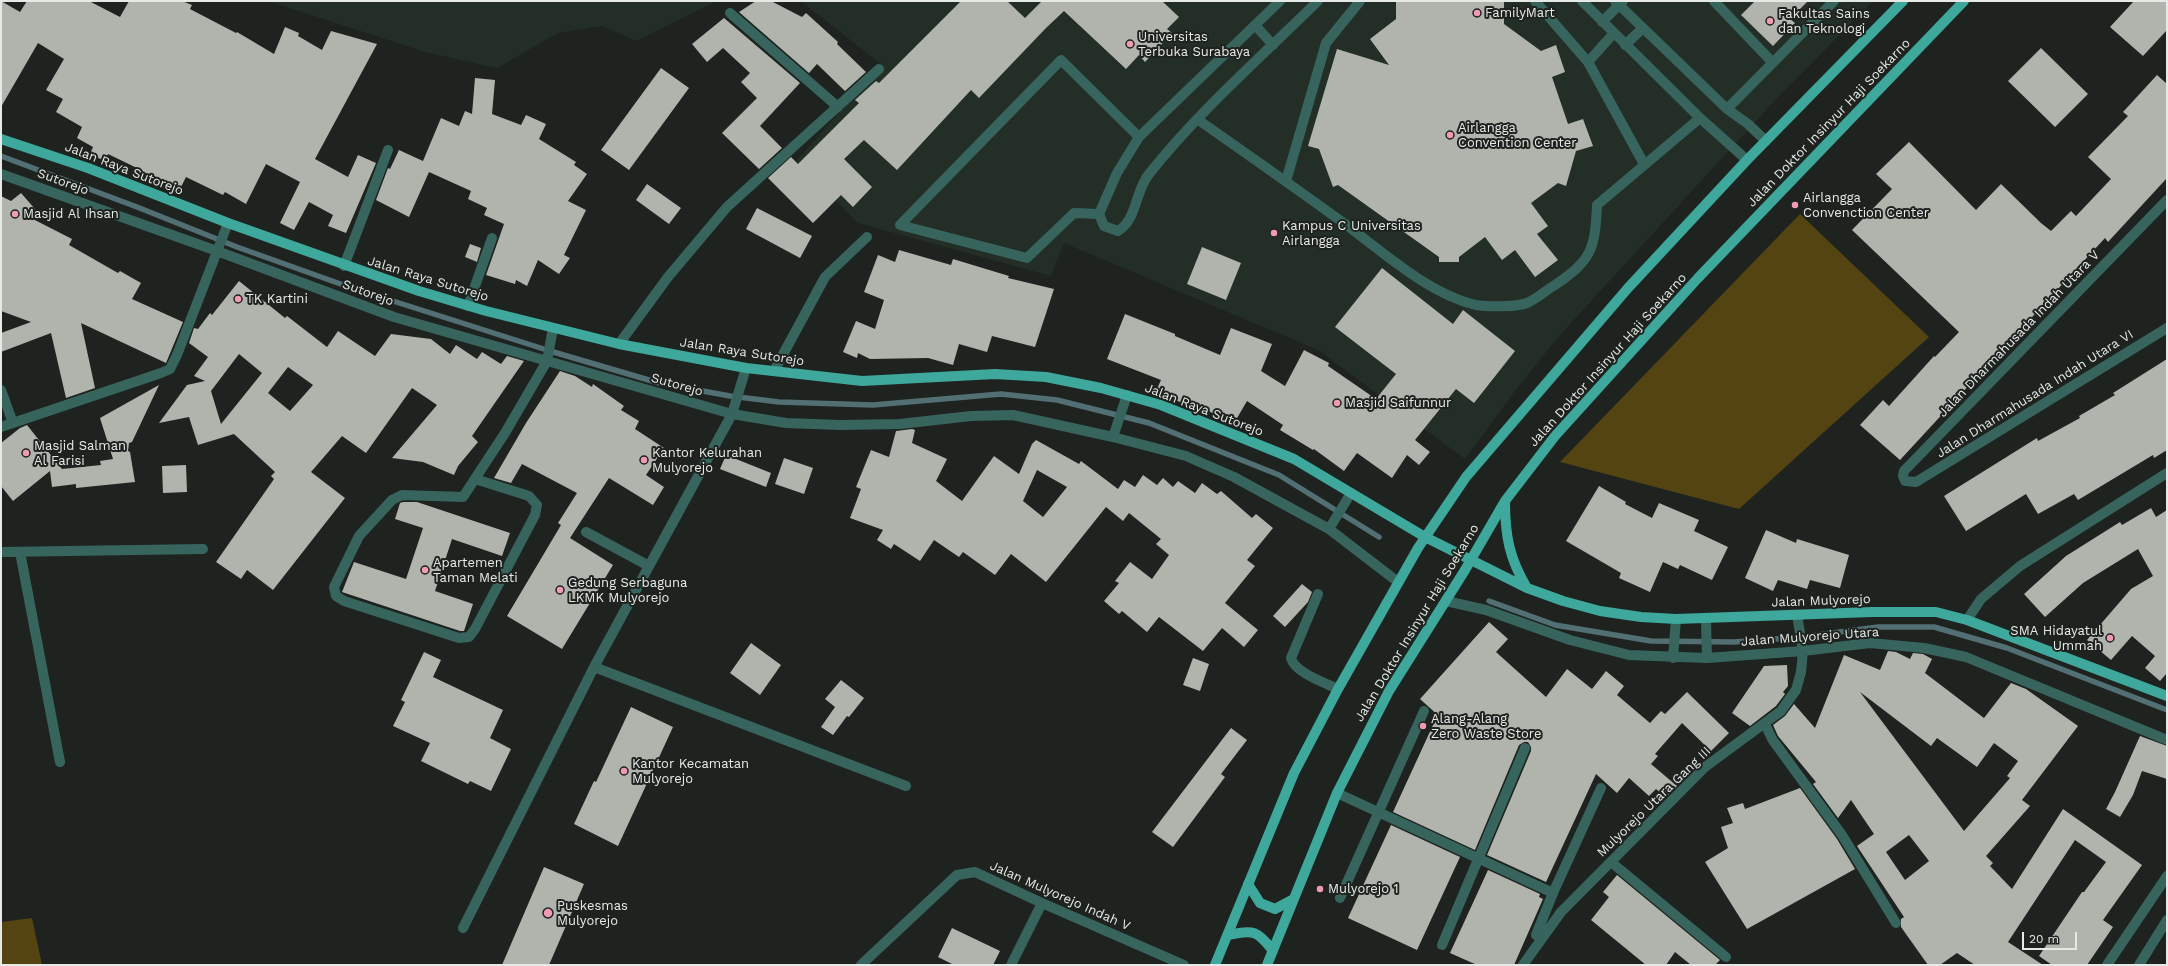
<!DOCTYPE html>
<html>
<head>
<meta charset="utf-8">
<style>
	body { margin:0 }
	#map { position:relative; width:2168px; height:966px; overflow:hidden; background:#1e231f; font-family:"Work Sans",sans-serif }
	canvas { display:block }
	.frame { position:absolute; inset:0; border:2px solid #e6eae7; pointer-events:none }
	.scale { position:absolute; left:2022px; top:932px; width:55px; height:18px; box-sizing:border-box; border:2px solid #e6eae7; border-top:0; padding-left:5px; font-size:12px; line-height:14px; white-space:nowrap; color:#e6eae7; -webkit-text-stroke:3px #1e231f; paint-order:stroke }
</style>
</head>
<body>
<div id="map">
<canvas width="2168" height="966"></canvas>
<div class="frame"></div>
<div class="scale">20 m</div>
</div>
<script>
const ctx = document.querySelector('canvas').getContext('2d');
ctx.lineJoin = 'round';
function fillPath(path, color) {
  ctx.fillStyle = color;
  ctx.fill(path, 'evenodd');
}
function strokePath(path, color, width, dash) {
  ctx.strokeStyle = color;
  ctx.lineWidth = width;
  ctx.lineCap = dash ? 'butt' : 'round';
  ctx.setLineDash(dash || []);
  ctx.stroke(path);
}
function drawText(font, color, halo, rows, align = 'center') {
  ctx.font = font + ' "Work Sans",sans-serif';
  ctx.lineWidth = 4;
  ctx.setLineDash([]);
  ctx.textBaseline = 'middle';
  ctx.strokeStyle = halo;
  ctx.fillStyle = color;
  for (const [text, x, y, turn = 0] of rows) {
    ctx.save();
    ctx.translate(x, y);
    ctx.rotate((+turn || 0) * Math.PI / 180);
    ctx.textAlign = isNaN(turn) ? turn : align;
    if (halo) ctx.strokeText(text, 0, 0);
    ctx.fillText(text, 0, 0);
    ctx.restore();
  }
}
fillPath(new Path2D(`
	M 268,1 L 717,1 L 637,41 L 602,26 L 558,33 L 497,68 L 425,52 Z
	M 801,1 L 1873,1 L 1767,109 L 1561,334 L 1518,387 L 1465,459 L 1318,350 L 1064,243 L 1051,276 L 858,223 L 796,161 L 882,65 Z`), '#232e26');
fillPath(new Path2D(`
	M 1800,214 L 1929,337 L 1739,509 L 1560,462 Z
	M 32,918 L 42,965 L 1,965 L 1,922 Z`), '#534412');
strokePath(new Path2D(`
	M 1,156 L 137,207 L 237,247 L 349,287 L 550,351 L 659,383 L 730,396 L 779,402 L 873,405 L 1001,394 L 1057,400 L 1149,423 L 1279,475 L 1379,537
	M 1489,601 L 1555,625 L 1651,641 L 1734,642 L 1802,637 L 1878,627 L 1934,627 L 2007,648 L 2167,710`), '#526f74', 5.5);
fillPath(new Path2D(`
	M 1,1 L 20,12 L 27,1 L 89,1 L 120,17 L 129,1 L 182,1 L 192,5 L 190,9 L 236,33 L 237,32 L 274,54 L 285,27 L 299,33 L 298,36 L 322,50 L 331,31 L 377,44 L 315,159 L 348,177 L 358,155 L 376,163 L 346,233 L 328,226 L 333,215 L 309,202 L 294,230 L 280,223 L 300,182 L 266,164 L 246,204 L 225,192 L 223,195 L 186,177 L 178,193 L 139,174 L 141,170 L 108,154 L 105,161 L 90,154 L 93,147 L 77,138 L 82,127 L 56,112 L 63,99 L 46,90 L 64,59 L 38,43 L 1,107 Z
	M 756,1 L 771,1 L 802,17 L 806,13 L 838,42 L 837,44 L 866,72 L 845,91 L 817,64 L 809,73 L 739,12 Z
	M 961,1 L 1007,1 L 1025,18 L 1042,1 L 1162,1 L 1179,17 L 1167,29 L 1172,33 L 1145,62 L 1139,55 L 1126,69 L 1064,11 L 1046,28 L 979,98 L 971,90 L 897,170 L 864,140 L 844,159 L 872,187 L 853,207 L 841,195 L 813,223 L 768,178 L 791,157 L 798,164 L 859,103 L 855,100 L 876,81 L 879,83 Z
	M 1396,1 L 1504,1 L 1504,24 L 1541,51 L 1556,45 L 1565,72 L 1552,77 L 1568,124 L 1583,119 L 1593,146 L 1576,151 L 1566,186 L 1558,183 L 1531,203 L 1548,226 L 1537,234 L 1558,260 L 1535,277 L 1515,250 L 1502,260 L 1485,237 L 1459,257 L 1459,262 L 1439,262 L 1439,257 L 1338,185 L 1333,187 L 1319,149 L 1308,146 L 1337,49 L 1389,65 L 1370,39 L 1396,19 Z
	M 1755,1 L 1808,1 L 1790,19 L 1795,23 L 1773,46 L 1741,15 Z
	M 2134,1 L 2167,1 L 2167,30 L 2143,56 L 2110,27 Z
	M 724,18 L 800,83 L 760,126 L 782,148 L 759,169 L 722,133 L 757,98 L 741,82 L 750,73 L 723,48 L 707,62 L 692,44 Z
	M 2041,48 L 2088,94 L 2055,127 L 2008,81 Z
	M 661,68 L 689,88 L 629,170 L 601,150 Z
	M 2157,75 L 2167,84 L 2167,178 L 2108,242 L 2105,238 L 1900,460 L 1860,425 L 1883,400 L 1889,406 L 1934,356 L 1935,357 L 1959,332 L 1852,230 L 1892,189 L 1876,174 L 1909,142 L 1976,210 L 2001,184 L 2041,223 L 2051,231 L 2071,211 L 2076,216 L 2111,179 L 2088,157 L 2128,116 L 2123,112 Z
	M 475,78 L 495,80 L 492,114 L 521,125 L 526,115 L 546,124 L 539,139 L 576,162 L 574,165 L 587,174 L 568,201 L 586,210 L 564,255 L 570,258 L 559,274 L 538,260 L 527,286 L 516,280 L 515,284 L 486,275 L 504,224 L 484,215 L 487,208 L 468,199 L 471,191 L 429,172 L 409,217 L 376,200 L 388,168 L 390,169 L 399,150 L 423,161 L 441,118 L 459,126 L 465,111 L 472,114 Z
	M 647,184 L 681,208 L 669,224 L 636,200 Z
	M 21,193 L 35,209 L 27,216 L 72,239 L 69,245 L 118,273 L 120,271 L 141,283 L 132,299 L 183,322 L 166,363 L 81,323 L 95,388 L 66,398 L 51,333 L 1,352 L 1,333 L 31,322 L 1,311 L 1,196 L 11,201 Z
	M 757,208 L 812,236 L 800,258 L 746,229 Z
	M 470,244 L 481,248 L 477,262 L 465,257 Z
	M 1202,247 L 1241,263 L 1226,300 L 1187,284 Z
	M 899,250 L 951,265 L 953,259 L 1009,276 L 1008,278 L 1054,289 L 1035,347 L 992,336 L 987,352 L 959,344 L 953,365 L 928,358 L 870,359 L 858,353 L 857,358 L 843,352 L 856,321 L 875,329 L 884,300 L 864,292 L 878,255 L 895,262 Z
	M 1382,268 L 1453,324 L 1463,310 L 1515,351 L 1474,403 L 1456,389 L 1415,440 L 1430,452 L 1419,465 L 1407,455 L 1392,478 L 1357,453 L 1344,471 L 1314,449 L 1313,450 L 1280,430 L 1283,425 L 1247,401 L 1233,425 L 1195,403 L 1193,408 L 1156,391 L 1161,380 L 1107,359 L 1125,314 L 1175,334 L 1175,336 L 1220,355 L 1231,328 L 1272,344 L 1261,371 L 1285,386 L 1304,350 L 1329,363 L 1328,366 L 1376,399 L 1396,374 L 1335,327 Z
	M 239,281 L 285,318 L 287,316 L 327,347 L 338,331 L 375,356 L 391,334 L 431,339 L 450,354 L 456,345 L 477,359 L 482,352 L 501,364 L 507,356 L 524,361 L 472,436 L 478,442 L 458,466 L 454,475 L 423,462 L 392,458 L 437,405 L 412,388 L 366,453 L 342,436 L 311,472 L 345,498 L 273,590 L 247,570 L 241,579 L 216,562 L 274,479 L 271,476 L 275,472 L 234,434 L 198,445 L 189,417 L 159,423 L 187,385 L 205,381 L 194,376 L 208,357 L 189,343 L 194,328 L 198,329 L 210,313 L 212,315 ZM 239,354 L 262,373 L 221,424 L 211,391 ZM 288,367 L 313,385 L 290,411 L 268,393 Z
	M 2167,359 L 2167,450 L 2154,458 L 2153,455 L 2078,500 L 2074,494 L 2038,514 L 2026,494 L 1966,531 L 1944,496 L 2037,438 L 2038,441 L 2080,418 L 2079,416 L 2115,395 L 2113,393 Z
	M 560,371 L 575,376 L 592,387 L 593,384 L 624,406 L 621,410 L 639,421 L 635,429 L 664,448 L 646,475 L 664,487 L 653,505 L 609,478 L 570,538 L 613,565 L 562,649 L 507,616 L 561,525 L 558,523 L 577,493 L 522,464 L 511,483 L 494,478 L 526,423 Z
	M 159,385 L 132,442 L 129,443 L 128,451 L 130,452 L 135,482 L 76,488 L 76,484 L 52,487 L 50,471 L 13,501 L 1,486 L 1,443 L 20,428 L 27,425 L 62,469 L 101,465 L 100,461 L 113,459 L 100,418 Z
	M 912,429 L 915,430 L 912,443 L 947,459 L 936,481 L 962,501 L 994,456 L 1019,474 L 1032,444 L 1036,440 L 1079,464 L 1081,461 L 1118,489 L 1124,480 L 1135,487 L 1143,475 L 1157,485 L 1163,478 L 1173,487 L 1178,481 L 1195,493 L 1202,483 L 1217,494 L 1221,491 L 1252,518 L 1256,514 L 1273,528 L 1247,560 L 1255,566 L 1225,603 L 1258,630 L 1244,647 L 1222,628 L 1203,651 L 1159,617 L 1147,632 L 1122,611 L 1119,614 L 1104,601 L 1119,583 L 1115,581 L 1130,562 L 1152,579 L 1169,555 L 1156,544 L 1161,539 L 1129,513 L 1123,521 L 1106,507 L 1046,582 L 1011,554 L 995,575 L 963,552 L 959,557 L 934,540 L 920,561 L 894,544 L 891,549 L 877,540 L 883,530 L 850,518 L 861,489 L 856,487 L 871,450 L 889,457 L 896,431 ZM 1037,470 L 1067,487 L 1043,517 L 1023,501 Z
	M 726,455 L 771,473 L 766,487 L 720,469 Z
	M 784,458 L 813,468 L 804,494 L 775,484 Z
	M 186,465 L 187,492 L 163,493 L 162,466 Z
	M 1599,486 L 1626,502 L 1625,504 L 1652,518 L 1659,503 L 1699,520 L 1694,531 L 1728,547 L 1712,580 L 1680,565 L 1678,569 L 1663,562 L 1650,592 L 1619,578 L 1621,573 L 1566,541 Z
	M 403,502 L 417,502 L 510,533 L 502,556 L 452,539 L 435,591 L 473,604 L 464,631 L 460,631 L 342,592 L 354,562 L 406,579 L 423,528 L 395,519 L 400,503 Z
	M 2151,508 L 2156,517 L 2167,510 L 2167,673 L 2160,681 L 2145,668 L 2155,656 L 2132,636 L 2111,660 L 2087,640 L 2131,589 L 2153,576 L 2138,549 L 2083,583 L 2045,617 L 2024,594 L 2066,556 L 2120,522 L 2122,525 Z
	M 1766,530 L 1796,543 L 1797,539 L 1849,555 L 1840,588 L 1810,580 L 1807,589 L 1778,580 L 1773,591 L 1745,578 Z
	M 1302,584 L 1312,592 L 1308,602 L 1285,627 L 1273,616 Z
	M 1489,622 L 1508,639 L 1496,652 L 1546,697 L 1567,669 L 1592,689 L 1606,671 L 1624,686 L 1617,695 L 1650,723 L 1661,711 L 1665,714 L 1687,692 L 1729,733 L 1711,751 L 1682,723 L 1655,754 L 1658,756 L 1651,764 L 1677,786 L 1666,797 L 1656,789 L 1649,796 L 1629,778 L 1617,793 L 1596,774 L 1546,882 L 1487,855 L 1531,751 L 1531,747 L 1528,742 L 1524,742 L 1519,745 L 1475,850 L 1393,812 L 1433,725 L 1440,717 L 1420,699 Z
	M 751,643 L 781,665 L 760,695 L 730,673 Z
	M 1888,651 L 1896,652 L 1910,659 L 1913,653 L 1923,654 L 1932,659 L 1925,673 L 1984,718 L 2011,683 L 2026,689 L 2078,726 L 2022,800 L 2030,806 L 1986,856 L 1993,863 L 1990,866 L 2012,889 L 2063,809 L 2142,865 L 2103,920 L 2113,927 L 2087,965 L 2052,965 L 2039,956 L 2082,892 L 2084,892 L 2106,862 L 2075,840 L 2008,942 L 2043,965 L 1975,965 L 1957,953 L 1940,965 L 1928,965 L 1901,927 L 1901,919 L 1904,917 L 1857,846 L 1874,834 L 1851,800 L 1838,818 L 1813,784 L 1816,782 L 1778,736 L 1773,725 L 1785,716 L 1794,704 L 1815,728 L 1844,655 L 1880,670 ZM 1860,692 L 1931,746 L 1937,738 L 1977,767 L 1994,743 L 2018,761 L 2007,776 L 2010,778 L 1964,831 ZM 1909,835 L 1929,861 L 1905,880 L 1886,852 Z
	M 424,652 L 441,660 L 433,677 L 503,710 L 490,738 L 511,749 L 491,791 L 470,781 L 468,784 L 421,761 L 430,743 L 393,726 L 405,702 L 401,700 Z
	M 1193,658 L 1209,664 L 1200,691 L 1183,685 Z
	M 1787,665 L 1788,686 L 1783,692 L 1785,694 L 1776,706 L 1750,726 L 1732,713 L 1764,666 Z
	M 841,680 L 864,698 L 849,717 L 847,716 L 833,735 L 821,727 L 835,707 L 825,699 Z
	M 631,707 L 673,727 L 618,846 L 574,824 L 594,781 L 596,782 Z
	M 1231,728 L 1247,740 L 1221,774 L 1225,777 L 1173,847 L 1152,832 Z
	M 2140,736 L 2167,746 L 2167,779 L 2142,771 L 2133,795 L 2120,817 L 2106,809 L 2115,792 Z
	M 1800,788 L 1837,839 L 1855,869 L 1747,929 L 1705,862 L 1728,848 L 1721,827 L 1733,823 L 1727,808 L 1743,803 L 1745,809 Z
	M 1391,825 L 1460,857 L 1417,950 L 1348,918 Z
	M 544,867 L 584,884 L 549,965 L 502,965 Z
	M 1488,870 L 1540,894 L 1539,897 L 1543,899 L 1514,965 L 1477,965 L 1450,953 Z
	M 1617,875 L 1720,960 L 1715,965 L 1691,965 L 1675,952 L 1666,965 L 1646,965 L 1591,920 L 1609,897 L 1603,892 Z
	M 952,928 L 1000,951 L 993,965 L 954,965 L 938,957 Z`), '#b1b4ac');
strokePath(new Path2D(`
	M 1280,1 L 1139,137 L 1117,173 L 1099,214 L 1104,226 L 1118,231 C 1137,220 1135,191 1149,174 C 1199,111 1261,57 1318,1
	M 1535,1 L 1588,62 L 1644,164
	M 1582,1 L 1700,118 L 1747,160
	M 1615,1 L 1727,109 L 1748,124 L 1766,141
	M 1714,1 L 1773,63
	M 730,13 L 838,107
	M 1602,22 L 1623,1
	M 1255,25 L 1273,45
	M 1625,45 L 1643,28
	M 1588,62 L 1614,33
	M 1727,109 L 1834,1
	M 1197,119 C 1247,154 1297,189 1345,224 C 1384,253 1429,294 1476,305 C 1487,307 1517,307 1527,303 C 1537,299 1546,290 1555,285 C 1592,260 1595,249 1597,205 L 1700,118
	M 1,174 L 217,251 L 394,317 L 732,414 L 786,423 L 840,425 L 900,424 L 971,416 L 1013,415 L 1113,437 L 1186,456 L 1234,477 L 1329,529 L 1398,582
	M 1286,181 L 1326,43 L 1360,1
	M 2167,200 L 1904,471 L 1903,476 L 1905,481 L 1916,482 L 2167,328
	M 1099,214 L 1074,213 L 1027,258 L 900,225 L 1061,60 L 1139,137
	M 344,266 L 388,150
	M 468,306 L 492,238
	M 619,344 L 668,277 L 727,207 L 879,69
	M 774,371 L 825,277 L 867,237
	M 1,390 L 13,423
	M 1,427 L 161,373 L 170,369 L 177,355 L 228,223
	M 1113,437 L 1127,395
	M 475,479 L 529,496 L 537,505 L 535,515 L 475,629 L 469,637 L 459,638 L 344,601 L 336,596 L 334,587 L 359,536 L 392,500 L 402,495 L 463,497 L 505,433 L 547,361 L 553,328
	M 1329,529 L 1351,493
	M 586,532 L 649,566
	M 1,552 L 203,549
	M 20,552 L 60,762
	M 1318,594 L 1291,658 C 1294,672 1325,683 1338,689
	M 1446,601 L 1486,610 L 1570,640 L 1629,655 L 1707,658 L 1803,651 L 1870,643 L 1924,648 L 1966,657 L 2167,740
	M 1706,619 L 1707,658
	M 1967,620 L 1981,599 L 2020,566 L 2167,473
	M 1673,658 L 1676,619
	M 594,667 L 732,414 L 746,368
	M 1765,724 L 1772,739 L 1842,835 L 1896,923
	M 1337,793 L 1553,893 L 1601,788
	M 1611,862 L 1726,957
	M 1340,898 L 1424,711
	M 463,928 L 594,667 L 906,786
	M 1536,935 L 1553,893
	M 1442,945 L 1525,748
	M 861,965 L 957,875 L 975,872 L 1042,903 L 1184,965
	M 1011,965 L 1042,903
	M 1523,965 L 1561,912 L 1705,767 L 1781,711 L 1796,690 L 1801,672 L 1803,651 L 1797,615
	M 2107,965 L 2167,876
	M 2139,965 L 2167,920`), '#37655e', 10);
strokePath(new Path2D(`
	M 1,139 L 88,168 L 228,223 L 419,291 L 486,311 L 619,344 L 746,368 L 862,381 L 995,374 L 1046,377 L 1101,388 L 1161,405 L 1294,459 L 1425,537 L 1527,588 L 1563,601 L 1600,611 L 1641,617 L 1676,619 L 1872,612 L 1936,612 L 1967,620 L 2167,696
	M 1505,501 C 1505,535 1509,558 1527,588
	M 1248,884 L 1260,903 L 1275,909 L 1292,900
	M 1229,935 C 1253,929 1258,931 1273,951
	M 1215,965 L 1294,773 L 1338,689 L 1418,548 L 1466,477 L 1628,288 L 1747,160 L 1903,1
	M 1267,965 L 1337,793 L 1389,691 L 1465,570 L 1505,501 L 1555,436 L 1698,278 L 1964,1`), '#3da89b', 10);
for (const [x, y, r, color] of [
	[1477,13,4,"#f19ab3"],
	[1770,21,4,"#f19ab3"],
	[1130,44,4,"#f19ab3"],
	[1450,135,4,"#f19ab3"],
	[1795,205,4,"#f19ab3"],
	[15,214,4,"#f19ab3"],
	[1274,233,4,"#f19ab3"],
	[238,299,4,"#f19ab3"],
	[1337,403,4,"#f19ab3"],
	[26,453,4,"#f19ab3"],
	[644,460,4,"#f19ab3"],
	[425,570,4,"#f19ab3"],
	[560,590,4,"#f19ab3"],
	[2110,638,4,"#f19ab3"],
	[1423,726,4,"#f19ab3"],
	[624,771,4,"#f19ab3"],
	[1320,889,4,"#f19ab3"],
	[548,913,5,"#f19ab3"]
]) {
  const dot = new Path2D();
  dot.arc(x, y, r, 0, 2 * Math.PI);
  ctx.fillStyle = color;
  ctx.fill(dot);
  strokePath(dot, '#1e231f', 1.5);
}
drawText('13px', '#e6eae7', '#1e231f', [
	["FamilyMart",1485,13],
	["Fakultas Sains",1778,14],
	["dan Teknologi",1778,29],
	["Universitas",1138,37],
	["Terbuka Surabaya",1138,52],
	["Airlangga",1458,128],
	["Convention Center",1458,143],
	["Airlangga",1803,198],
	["Convenction Center",1803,213],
	["Masjid Al Ihsan",23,214],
	["Kampus C Universitas",1282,226],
	["Airlangga",1282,241],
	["TK Kartini",246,299],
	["Masjid Saifunnur",1345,403],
	["Masjid Salman",34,446],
	["Al Farisi",34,461],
	["Kantor Kelurahan",652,453],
	["Mulyorejo",652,468],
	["Apartemen",433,563],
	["Taman Melati",433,578],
	["Gedung Serbaguna",568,583],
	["LKMK Mulyorejo",568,598],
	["SMA Hidayatul",2102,631,"right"],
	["Ummah",2102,646,"right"],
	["Alang-Alang",1431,719],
	["Zero Waste Store",1431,734],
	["Kantor Kecamatan",632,764],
	["Mulyorejo",632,779],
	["Mulyorejo 1",1328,889],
	["Puskesmas",557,906],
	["Mulyorejo",557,921]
], 'left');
drawText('13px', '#e6eae7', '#1e231f', [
	["Jalan Doktor Insinyur Haji Soekarno",1829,123,-46],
	["Jalan Raya Sutorejo",124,169,21],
	["Sutorejo",63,182,20],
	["Jalan Raya Sutorejo",428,279,17],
	["Sutorejo",368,293,20],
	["Jalan Dharmahusada Indah Utara V",2019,334,-46],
	["Jalan Raya Sutorejo",742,352,9],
	["Jalan Doktor Insinyur Haji Soekarno",1608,360,-48],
	["Sutorejo",677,385,16],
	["Jalan Dharmahusada Indah Utara VI",2035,394,-32],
	["Jalan Raya Sutorejo",1204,410,21],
	["Jalan Mulyorejo",1821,601,-2],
	["Jalan Doktor Insinyur Haji Soekarno",1417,623,-59],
	["Jalan Mulyorejo Utara",1810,637,-4],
	["Mulyorejo Utara Gang III",1654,802,-44],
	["Jalan Mulyorejo Indah V",1060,896,24]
]);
</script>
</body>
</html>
